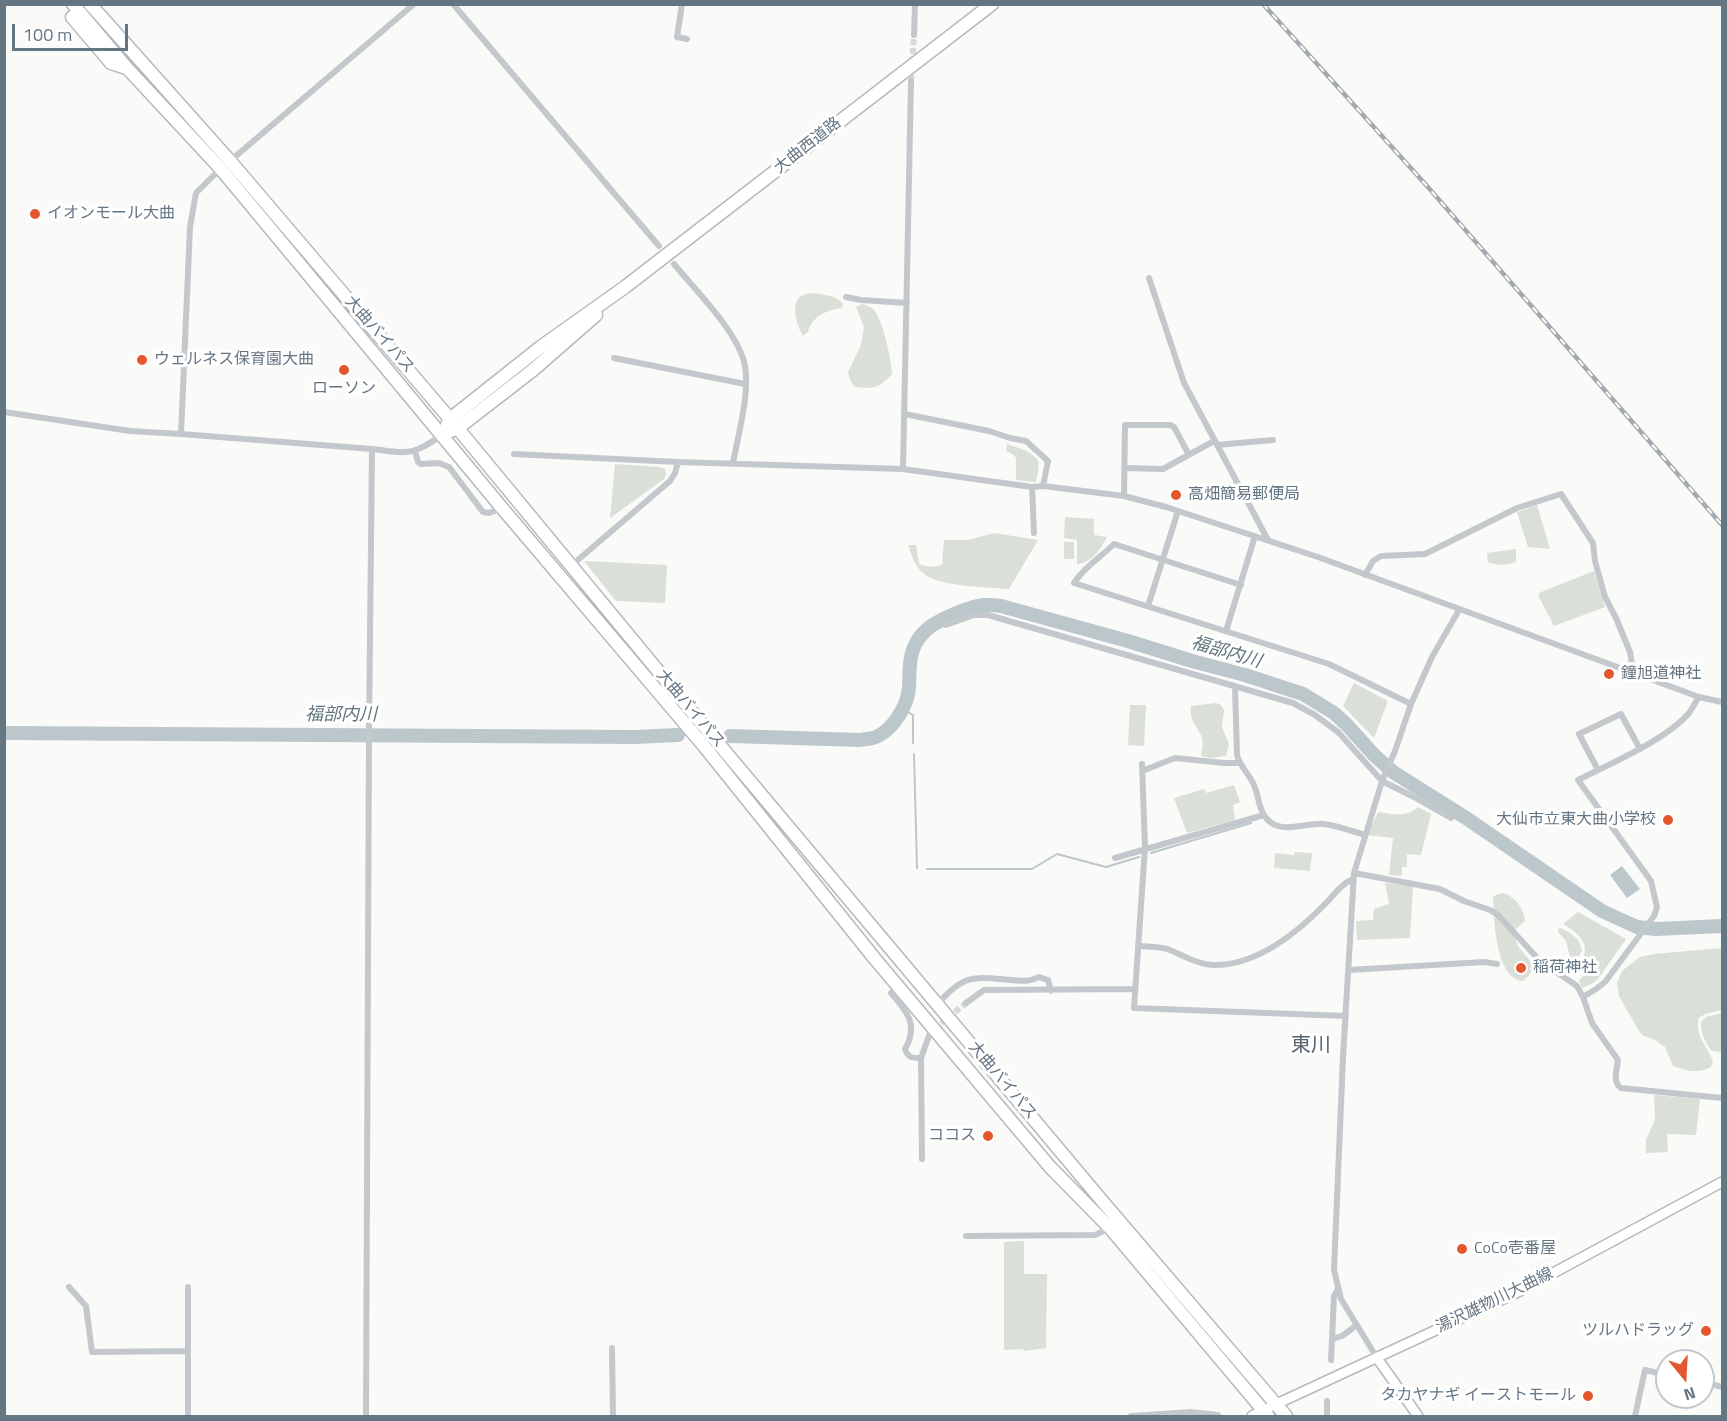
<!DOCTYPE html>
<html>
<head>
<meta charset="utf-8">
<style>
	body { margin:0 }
	#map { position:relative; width:1727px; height:1421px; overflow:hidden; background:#fafaf8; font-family:"Titillium Web",sans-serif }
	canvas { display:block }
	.frame { position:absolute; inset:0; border:6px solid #657683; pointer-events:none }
	.north { position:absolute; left:1655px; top:1349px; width:60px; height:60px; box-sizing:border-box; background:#fff; border:2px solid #c1c8cd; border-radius:50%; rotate:162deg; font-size:16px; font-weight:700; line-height:24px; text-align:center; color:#657683 }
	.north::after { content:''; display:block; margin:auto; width:21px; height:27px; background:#e4572e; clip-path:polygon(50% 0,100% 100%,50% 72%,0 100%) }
	.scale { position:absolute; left:12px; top:24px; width:116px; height:27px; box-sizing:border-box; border:3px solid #657683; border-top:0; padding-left:8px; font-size:18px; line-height:21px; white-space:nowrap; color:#657683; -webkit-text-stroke:4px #fff; paint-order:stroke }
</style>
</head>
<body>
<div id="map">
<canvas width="1727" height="1421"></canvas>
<div class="frame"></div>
<div class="north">N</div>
<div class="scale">100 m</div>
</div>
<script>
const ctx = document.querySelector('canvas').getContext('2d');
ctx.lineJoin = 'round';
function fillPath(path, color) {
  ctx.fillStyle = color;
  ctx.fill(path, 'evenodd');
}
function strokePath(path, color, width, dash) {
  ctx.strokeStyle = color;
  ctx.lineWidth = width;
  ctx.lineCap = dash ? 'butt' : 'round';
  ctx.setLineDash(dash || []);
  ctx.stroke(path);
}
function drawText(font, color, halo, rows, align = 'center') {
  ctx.font = font + ' "Titillium Web","Noto Sans JP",sans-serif';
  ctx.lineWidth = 6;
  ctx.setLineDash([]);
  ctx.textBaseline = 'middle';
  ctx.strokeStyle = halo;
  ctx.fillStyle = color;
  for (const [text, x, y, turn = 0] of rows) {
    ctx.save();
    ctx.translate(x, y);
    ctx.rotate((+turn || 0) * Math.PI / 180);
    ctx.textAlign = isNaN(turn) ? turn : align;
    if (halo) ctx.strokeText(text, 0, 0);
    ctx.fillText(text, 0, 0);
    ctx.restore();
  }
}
fillPath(new Path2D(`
	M 814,293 C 824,295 836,295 843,304 L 842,308 C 827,310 812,316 808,332 L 803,336 C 797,326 789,301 803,295 C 807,293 810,294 814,293 Z
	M 862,304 C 867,305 871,307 875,311 C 884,325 891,358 892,374 C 880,388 873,389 855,387 L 850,380 L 848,372 L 861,345 L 864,327 L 856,307 Z
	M 1007,444 C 1016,447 1034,452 1038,461 C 1040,466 1037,476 1036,482 L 1016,480 L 1016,458 L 1014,455 L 1006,451 Z
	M 615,464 L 660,467 L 665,469 L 666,474 L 664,479 L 610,518 Z
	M 1537,505 L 1550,549 L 1528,547 L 1517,512 Z
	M 1065,517 L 1094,519 L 1094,535 L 1107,537 C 1101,549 1091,563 1077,564 L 1077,540 L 1064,538 Z
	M 994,533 L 1038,540 L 1009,589 C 987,587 940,587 924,574 C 916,568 911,555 908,545 L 916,545 L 919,564 C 925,567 937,568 942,564 L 944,540 L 968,540 Z
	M 1064,542 L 1074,542 L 1074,559 L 1064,559 Z
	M 1516,549 L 1516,562 C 1506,565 1498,566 1488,562 L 1487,553 Z
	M 584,561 L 667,565 L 665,603 L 616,601 Z
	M 1594,571 L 1605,607 L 1554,626 L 1538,595 L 1541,592 Z
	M 1354,683 L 1388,701 L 1374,738 L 1343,706 Z
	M 1216,703 L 1221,705 L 1224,710 L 1222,727 L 1229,744 L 1226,756 L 1211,758 L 1201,756 C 1202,749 1204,742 1201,735 C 1195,724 1189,719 1191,706 Z
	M 1130,705 L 1146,705 L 1144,746 L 1128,745 Z
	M 1234,785 L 1240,802 L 1233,805 L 1235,820 L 1187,833 L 1174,798 L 1204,789 L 1206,793 Z
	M 1418,807 L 1431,814 L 1421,855 L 1407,854 L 1407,867 L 1402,867 L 1402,876 L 1389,875 L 1393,838 L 1367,835 L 1378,812 C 1393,814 1406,818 1418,807 Z
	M 1295,852 L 1312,853 L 1310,871 L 1274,868 L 1275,853 L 1294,855 Z
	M 1385,883 L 1413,886 L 1410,938 L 1357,940 L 1356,921 L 1373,920 L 1374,909 L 1389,904 Z
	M 1504,893 C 1517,899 1523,907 1525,921 L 1516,929 C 1516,934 1515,939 1517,944 C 1525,959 1543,964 1523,981 C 1495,979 1494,918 1493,897 L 1498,894 Z
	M 1578,912 L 1626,939 L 1598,979 L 1593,983 L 1582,988 L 1579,980 L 1585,974 L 1580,963 C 1593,945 1578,933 1563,924 Z
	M 1560,928 C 1571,932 1579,938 1582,950 L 1577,960 L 1571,961 L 1566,941 L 1558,932 L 1558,929 Z
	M 1722,948 L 1722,1010 L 1705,1014 L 1699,1018 C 1694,1035 1708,1047 1713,1061 L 1711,1067 C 1696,1074 1688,1071 1673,1066 L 1665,1047 L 1655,1040 L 1642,1035 L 1636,1026 L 1619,996 L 1617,983 L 1622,971 L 1640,957 L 1654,954 Z
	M 1722,1013 L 1722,1052 L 1712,1051 C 1706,1044 1700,1032 1701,1022 L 1706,1017 Z
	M 1654,1095 L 1700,1099 L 1696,1135 L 1667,1134 L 1668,1152 L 1646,1153 L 1646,1140 L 1655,1120 Z
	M 1024,1241 L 1024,1274 L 1047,1274 L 1046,1348 L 1024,1351 L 1023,1349 L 1004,1350 L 1004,1242 Z`), '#dadfd7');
fillPath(new Path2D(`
	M 1622,866 L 1640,889 L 1627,898 L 1610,875 Z`), '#bbc7cb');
strokePath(new Path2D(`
	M 903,709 L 913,715 L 913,743
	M 914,754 L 917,868
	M 1151,853 L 1251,823
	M 927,869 L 1032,869 L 1057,854 L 1106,867 L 1139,857`), '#bbc7cb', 2);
strokePath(new Path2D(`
	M 4,733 L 635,737 L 678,735
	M 730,736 L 860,740 C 865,739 873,739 878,736 C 894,728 908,705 909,687 C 910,669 908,654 919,638 C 927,626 940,621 952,615 C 971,607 981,603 1001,606 L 1128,641 L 1192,661 L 1245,675 L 1303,694 L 1334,713 L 1347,725 L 1374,755 L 1393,772 L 1466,818 L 1602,911 L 1637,927 L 1656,929 L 1722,926`), '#bbc7cb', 14);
strokePath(new Path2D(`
	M 911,81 L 914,35
	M 934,1029 L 966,1003`), '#d5d9db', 6, [6, 3]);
const secondary = new Path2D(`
	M 1377,1358 L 1418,1416
	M 1252,1416 L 1263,1410`);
const primary = new Path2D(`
	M 1270,1407 L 1518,1292 L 1722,1182`);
const highway = new Path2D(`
	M 73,4 L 127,68 L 220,168 L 502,508 L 704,746 L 875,959 L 1050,1167 L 1110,1228 L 1268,1416
	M 90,4 L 230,161 L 450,419 L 697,718 L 1103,1202 L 1286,1416
	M 72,17 L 111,63 L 126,68
	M 447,425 L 450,419 L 542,346 L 625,287 L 992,4
	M 451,431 L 458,428 L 533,370 L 596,315`);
strokePath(secondary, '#b3babf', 12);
strokePath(primary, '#b5babe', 12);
strokePath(highway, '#b4b9bd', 15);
strokePath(new Path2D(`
	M 453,4 L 659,246
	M 682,4 L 677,37 L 687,39
	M 914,35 L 915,4
	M 230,161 L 414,4
	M 674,264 C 696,291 739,333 745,366 C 750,394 738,435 733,463
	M 1149,278 L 1184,383 L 1268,540
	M 846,297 L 861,300 L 907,303
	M 614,358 L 745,384
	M 4,412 L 130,431 L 181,434 L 372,449 C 408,453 411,457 442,435
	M 905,414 L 989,431 L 1010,438 L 1026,441 L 1048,461 L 1043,486
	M 181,434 L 190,227 L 196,193 L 222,167
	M 1217,445 L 1273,440
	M 415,451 L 418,462 L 421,464 L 439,463 L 449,467 L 483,512 L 489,513 L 502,508
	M 514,454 L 678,462 L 903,469 L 1032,487 L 1043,486 L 1124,496 L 1166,507 L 1318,557 L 1699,697 L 1722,702
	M 1125,468 L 1163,469 L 1214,441
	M 903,469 L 911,81
	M 1032,487 L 1034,533
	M 1124,496 L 1125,425 L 1170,425 L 1174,427 L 1189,455
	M 572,565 L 670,481 L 675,473 L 678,462
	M 1365,575 L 1373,561 L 1381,556 L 1425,554 L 1517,508 L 1561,494 L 1593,543 L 1595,561 L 1605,597 L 1616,618 L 1630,652 L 1632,664 L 1630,671
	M 1241,585 L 1114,544 C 1101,557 1084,567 1074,583 L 1329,664 L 1411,704
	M 1148,606 L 1178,511
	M 946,625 L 974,615 L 988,615 L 1293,703 L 1315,715 L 1338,732 L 1382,781 L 1412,796 L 1451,818
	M 1226,631 L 1255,536
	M 1235,687 L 1237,755 C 1240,766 1248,773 1253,783 C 1259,794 1258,809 1266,818 C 1281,836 1305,822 1324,824 C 1338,826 1351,831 1365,835
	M 1142,764 L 1145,847 L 1134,1008 L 1346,1016
	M 1598,770 L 1579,734 L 1621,714 L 1640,749
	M 1142,771 L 1175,758 L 1224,763 L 1240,763
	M 1115,858 L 1264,815
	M 1354,873 L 1440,889 L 1464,901 L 1490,910 L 1498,915 L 1540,961 L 1577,986 L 1583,997 L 1592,1023 L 1618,1060 C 1617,1069 1612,1082 1621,1088 L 1722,1098
	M 1138,946 C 1148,947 1160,946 1170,950 C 1184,956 1197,964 1213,965 C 1257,966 1297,933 1326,903 C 1336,893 1340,885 1353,879
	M 1349,970 L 1484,962 L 1497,964
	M 891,993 C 907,1011 919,1025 905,1049 C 908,1058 912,1058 921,1058
	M 1583,997 L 1596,989 L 1605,982 L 1654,916 L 1657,907 L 1651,881 L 1578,780 C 1611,763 1666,740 1689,713 C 1693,708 1695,702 1699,697
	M 966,1003 L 984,990 L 1135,989
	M 938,1004 C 964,973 975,977 1011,980 C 1023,981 1029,982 1039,977 L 1048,980 L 1051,991
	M 922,1159 L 921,1058 L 930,1033
	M 966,1236 L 1095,1235 L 1110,1228
	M 69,1287 L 86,1306 L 92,1352 L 188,1351
	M 188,1287 L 188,1416
	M 1332,1339 L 1342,1336 L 1357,1325
	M 612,1348 L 613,1416
	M 1377,1358 L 1341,1299 L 1334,1270 L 1343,1057 L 1354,873 L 1382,781 L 1395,751 L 1411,704 L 1432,657 L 1459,610
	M 1331,1360 L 1334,1296 L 1338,1289
	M 1703,1382 L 1722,1387
	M 366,1416 L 369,730 L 372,449
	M 1131,1416 L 1191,1412 L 1218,1415
	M 1327,1416 L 1327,1401
	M 1635,1416 L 1645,1370 L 1667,1375`), '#c3c8cc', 6);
strokePath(secondary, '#fff', 9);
strokePath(primary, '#fff', 9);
strokePath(highway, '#fff', 12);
const rail = new Path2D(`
	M 1263,4 L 1427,186 L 1722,525`);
strokePath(rail, '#a2aab0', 4.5);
strokePath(rail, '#fff', 2, [7]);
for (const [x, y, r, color] of [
	[35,214,6,"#e4572e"],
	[142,360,6,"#e4572e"],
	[344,370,6,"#e4572e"],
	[1176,495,6,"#e4572e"],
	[1609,674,6,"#e4572e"],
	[1668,820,6,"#e4572e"],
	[1521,968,6,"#e4572e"],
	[988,1136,6,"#e4572e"],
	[1462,1249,6,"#e4572e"],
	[1706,1331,6,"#e4572e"],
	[1588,1396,6,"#e4572e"]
]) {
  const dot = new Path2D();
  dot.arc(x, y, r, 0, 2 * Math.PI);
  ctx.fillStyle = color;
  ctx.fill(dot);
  strokePath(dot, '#fff', 2);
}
drawText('16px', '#657683', '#fff', [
	["大曲西道路",808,146,-38],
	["大曲バイパス",379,335,49],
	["大曲バイパス",690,709,50],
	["大曲バイパス",1002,1081,50],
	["湯沢雄物川大曲線",1495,1301,-26]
]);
drawText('16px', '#657683', '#fff', [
	["イオンモール大曲",47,214],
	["ウェルネス保育園大曲",154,360],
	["ローソン",344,389,"center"],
	["高畑簡易郵便局",1188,495],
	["鐘旭道神社",1621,674],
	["大仙市立東大曲小学校",1656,820,"right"],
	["稲荷神社",1533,968],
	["ココス",976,1136,"right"],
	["CoCo壱番屋",1474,1249],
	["ツルハドラッグ",1694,1331,"right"],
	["タカヤナギ イーストモール",1576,1396,"right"]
], 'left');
drawText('italic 18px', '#60757c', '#fff', [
	["福部内川",1226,653,16],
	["福部内川",341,716]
]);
drawText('20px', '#57646e', '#fff', [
	["東川",1311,1046]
]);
</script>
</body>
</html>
